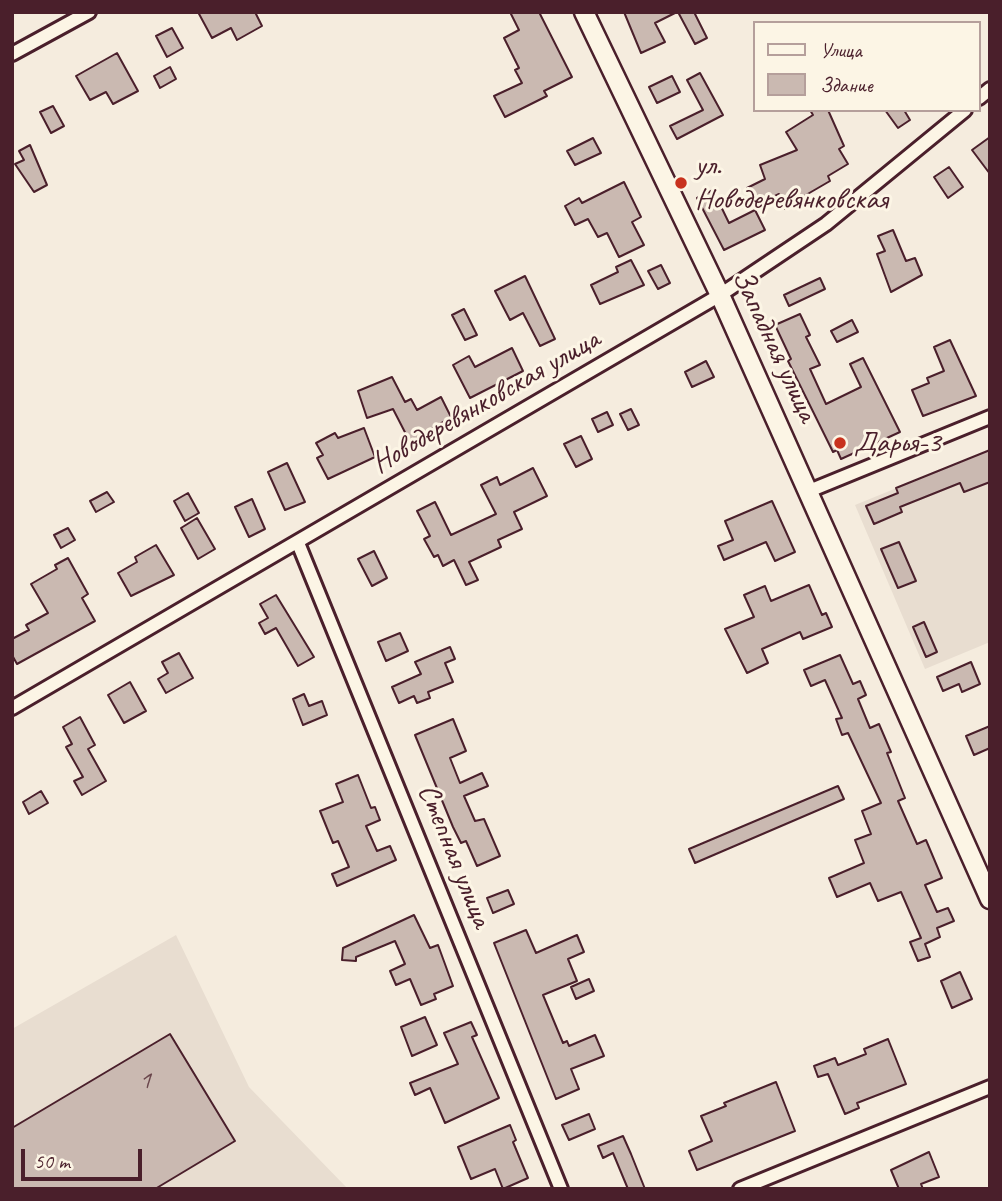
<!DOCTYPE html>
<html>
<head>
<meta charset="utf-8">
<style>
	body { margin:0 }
	#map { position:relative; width:1002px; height:1201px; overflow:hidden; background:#f5ecde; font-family:Caveat,sans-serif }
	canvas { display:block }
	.frame { position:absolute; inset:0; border:14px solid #4a1f2b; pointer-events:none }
	.legend { position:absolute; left:753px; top:21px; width:228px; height:91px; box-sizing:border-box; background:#fcf5e5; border:2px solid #b59f9b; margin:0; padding:9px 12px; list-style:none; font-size:21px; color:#4a1f2b }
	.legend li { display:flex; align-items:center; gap:14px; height:35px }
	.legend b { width:35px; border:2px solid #b59f9b }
	.scale { position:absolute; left:21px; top:1149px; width:121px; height:32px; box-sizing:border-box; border:4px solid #4a1f2b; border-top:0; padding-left:9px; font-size:21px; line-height:24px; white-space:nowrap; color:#4a1f2b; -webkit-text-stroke:5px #fcf5e5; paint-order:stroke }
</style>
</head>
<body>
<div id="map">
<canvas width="1002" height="1201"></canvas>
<div class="frame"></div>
<ul class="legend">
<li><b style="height:9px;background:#fcf5e5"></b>Улица</li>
<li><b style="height:19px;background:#cab9b1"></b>Здание</li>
</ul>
<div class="scale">50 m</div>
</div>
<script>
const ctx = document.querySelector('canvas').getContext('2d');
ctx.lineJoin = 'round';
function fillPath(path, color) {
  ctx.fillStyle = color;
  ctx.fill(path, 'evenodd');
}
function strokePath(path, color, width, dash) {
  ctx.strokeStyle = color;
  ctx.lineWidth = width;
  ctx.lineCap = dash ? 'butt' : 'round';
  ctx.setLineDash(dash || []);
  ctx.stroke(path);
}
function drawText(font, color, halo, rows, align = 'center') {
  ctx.font = font + ' Caveat,sans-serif';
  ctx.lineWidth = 6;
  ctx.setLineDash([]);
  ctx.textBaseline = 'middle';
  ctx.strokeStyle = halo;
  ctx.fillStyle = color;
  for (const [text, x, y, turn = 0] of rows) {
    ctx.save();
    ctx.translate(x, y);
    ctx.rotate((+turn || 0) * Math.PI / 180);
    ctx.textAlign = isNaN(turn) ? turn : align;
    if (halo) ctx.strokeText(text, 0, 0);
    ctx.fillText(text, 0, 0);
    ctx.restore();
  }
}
fillPath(new Path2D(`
	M 990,450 L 990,642 L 925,669 L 855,505 Z
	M 176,935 L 249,1087 L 348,1189 L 12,1189 L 12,1029 Z`), '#e8ddd0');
const building = new Path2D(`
	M 198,12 L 255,12 L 262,26 L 237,40 L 231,28 L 212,38 Z
	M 510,12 L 539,12 L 572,77 L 544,91 L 547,96 L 505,117 L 494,96 L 522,83 L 515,70 L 519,68 L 504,38 L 519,30 Z
	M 624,12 L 677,12 L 655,23 L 665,42 L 641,53 Z
	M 678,12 L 694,12 L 707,38 L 695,44 Z
	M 172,28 L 183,48 L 167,57 L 156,36 Z
	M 117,53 L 138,91 L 113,104 L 106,92 L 90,100 L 76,76 Z
	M 170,67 L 176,79 L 160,88 L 154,76 Z
	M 700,73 L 723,115 L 677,139 L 670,126 L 703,110 L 687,80 Z
	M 672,76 L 680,92 L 657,103 L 649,87 Z
	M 53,106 L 64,126 L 51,133 L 40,112 Z
	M 810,110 L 828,110 L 844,146 L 839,149 L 848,164 L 828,176 L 830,181 L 799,199 L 801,202 L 785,209 L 779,194 L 756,205 L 747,188 L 765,179 L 760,165 L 797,150 L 786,132 L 813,115 Z
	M 885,110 L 904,110 L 910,120 L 898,128 Z
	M 990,137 L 990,174 L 972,150 Z
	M 593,138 L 601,153 L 575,165 L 567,151 Z
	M 30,145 L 47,185 L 34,192 L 15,164 L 24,160 L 19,151 Z
	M 949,167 L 963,187 L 948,198 L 934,177 Z
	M 624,182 L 641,217 L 632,222 L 644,245 L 619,257 L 607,233 L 598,237 L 588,219 L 575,225 L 565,206 L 579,198 L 582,203 Z
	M 713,190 L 729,223 L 755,210 L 765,230 L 724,250 L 697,198 Z
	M 893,230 L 906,261 L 915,258 L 922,275 L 891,292 L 877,254 L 885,251 L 878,236 Z
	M 631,260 L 644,285 L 600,304 L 591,285 L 618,272 L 616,267 Z
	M 661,265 L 670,283 L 658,289 L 648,271 Z
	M 525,276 L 555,339 L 540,346 L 523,313 L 510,320 L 495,291 Z
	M 820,278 L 825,289 L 789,306 L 784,295 Z
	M 464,309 L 477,335 L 465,340 L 452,315 Z
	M 800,314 L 810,335 L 806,337 L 820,365 L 810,369 L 826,404 L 861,387 L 850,364 L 863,358 L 900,432 L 841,459 L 837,450 L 833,452 L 788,361 L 791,359 L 775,325 Z
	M 852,320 L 858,332 L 837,342 L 831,331 Z
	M 950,340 L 976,396 L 923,416 L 912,390 L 929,383 L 927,378 L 944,371 L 934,347 Z
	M 512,348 L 523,371 L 470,398 L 453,365 L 469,356 L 475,367 Z
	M 706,361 L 714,377 L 692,387 L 685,372 Z
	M 392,377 L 405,402 L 411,399 L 417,410 L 441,397 L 451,417 L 410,442 L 393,409 L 367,418 L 358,391 Z
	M 631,409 L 639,425 L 628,430 L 620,414 Z
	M 607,412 L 613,425 L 598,432 L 592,419 Z
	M 364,428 L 375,457 L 328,479 L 317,458 L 323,455 L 316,443 L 335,433 L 338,438 Z
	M 581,436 L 592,459 L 576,467 L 564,444 Z
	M 990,450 L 990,482 L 964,492 L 960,483 L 900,507 L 902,512 L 874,524 L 866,506 L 898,493 L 896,488 Z
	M 287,463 L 305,502 L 285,510 L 268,472 Z
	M 533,468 L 547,496 L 514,512 L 522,529 L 498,540 L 501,547 L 469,562 L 478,580 L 466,585 L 454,560 L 443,566 L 438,555 L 434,557 L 424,539 L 430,536 L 417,511 L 435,502 L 451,535 L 496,514 L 481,485 L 497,477 L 500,485 Z
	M 107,492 L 114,502 L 96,512 L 90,501 Z
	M 188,493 L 199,513 L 185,521 L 174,501 Z
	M 252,499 L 265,529 L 249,537 L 235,507 Z
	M 772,501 L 795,552 L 775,561 L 766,542 L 724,560 L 718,546 L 733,540 L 725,521 Z
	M 197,518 L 215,549 L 198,559 L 181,528 Z
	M 68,528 L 75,540 L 61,548 L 54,535 Z
	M 899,542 L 916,581 L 898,588 L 881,549 Z
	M 156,545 L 174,575 L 131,596 L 118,573 L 137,562 L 135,557 Z
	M 374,551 L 387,578 L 372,586 L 358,559 Z
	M 68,558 L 88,594 L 82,598 L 95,621 L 17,664 L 12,655 L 12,639 L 29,630 L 26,625 L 48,613 L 31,584 L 57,569 L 55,565 Z
	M 809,585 L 822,615 L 826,613 L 832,627 L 803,639 L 800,632 L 762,649 L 768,663 L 747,673 L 725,629 L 754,617 L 744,595 L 765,586 L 771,601 Z
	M 276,595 L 314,657 L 298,666 L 276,628 L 265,634 L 259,623 L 268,618 L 260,604 Z
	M 924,622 L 937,652 L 926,657 L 913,627 Z
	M 400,633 L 408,651 L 386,661 L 378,642 Z
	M 450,647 L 455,659 L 445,663 L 453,682 L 428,692 L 430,698 L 417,703 L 414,696 L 399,703 L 392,687 L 421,674 L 415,662 Z
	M 179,653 L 193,678 L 166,693 L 158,679 L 168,673 L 162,662 Z
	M 840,655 L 853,684 L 860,681 L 866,695 L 858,699 L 870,728 L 879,724 L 891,752 L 887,753 L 905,798 L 898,801 L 917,844 L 926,840 L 942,878 L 925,885 L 937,912 L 948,908 L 954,921 L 937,928 L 940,937 L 925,944 L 930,957 L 918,961 L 910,942 L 921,938 L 901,892 L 878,901 L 870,883 L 837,897 L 829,878 L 864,863 L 855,840 L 871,834 L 862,811 L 881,803 L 848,733 L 842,735 L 836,719 L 842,718 L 825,680 L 811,686 L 804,670 Z
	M 971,662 L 980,684 L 962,692 L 959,684 L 943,691 L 937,677 Z
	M 130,682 L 146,711 L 124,723 L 108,695 Z
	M 304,694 L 309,706 L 322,701 L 327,715 L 303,725 L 293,699 Z
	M 80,717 L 95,745 L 88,749 L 106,781 L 82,795 L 74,781 L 83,777 L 66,747 L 72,744 L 63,727 Z
	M 453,719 L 466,751 L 450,758 L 460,783 L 482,773 L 488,786 L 464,796 L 475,821 L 484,819 L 500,856 L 477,866 L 466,841 L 461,843 L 453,827 L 415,735 Z
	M 990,726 L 990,748 L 974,755 L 966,736 Z
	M 358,775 L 371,808 L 375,807 L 380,820 L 366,826 L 377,851 L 390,846 L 396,860 L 337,886 L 332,874 L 349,867 L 338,841 L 333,843 L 320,811 L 343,802 L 336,784 Z
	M 838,786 L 844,799 L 695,863 L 689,849 Z
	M 41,791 L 48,803 L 29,814 L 23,802 Z
	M 508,890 L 514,904 L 493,913 L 487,898 Z
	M 414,915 L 430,948 L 438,945 L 453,986 L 434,994 L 436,999 L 421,1005 L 410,979 L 396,985 L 390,971 L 405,964 L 395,941 L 356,957 L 356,961 L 342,960 L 343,948 Z
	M 526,930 L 536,953 L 577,935 L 584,952 L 568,959 L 577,981 L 543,995 L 563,1043 L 567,1041 L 569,1046 L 595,1035 L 604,1056 L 571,1069 L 579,1089 L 556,1099 L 494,943 Z
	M 960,972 L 972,999 L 952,1008 L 941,981 Z
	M 589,979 L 594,991 L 576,999 L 571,987 Z
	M 425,1017 L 437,1045 L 412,1056 L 401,1027 Z
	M 471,1022 L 477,1035 L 472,1037 L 499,1098 L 445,1123 L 430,1088 L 415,1095 L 410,1083 L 458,1064 L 444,1033 Z
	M 170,1034 L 235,1141 L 155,1189 L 12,1189 L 12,1128 Z
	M 888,1039 L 906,1084 L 857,1103 L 859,1108 L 845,1114 L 828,1074 L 818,1077 L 814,1066 L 835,1058 L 838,1065 L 866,1054 L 864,1049 Z
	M 776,1082 L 795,1131 L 697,1170 L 689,1151 L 712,1141 L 701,1116 L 726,1106 L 724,1103 Z
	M 589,1114 L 595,1129 L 569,1140 L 562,1125 Z
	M 510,1125 L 516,1140 L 513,1142 L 528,1178 L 503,1189 L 495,1169 L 471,1179 L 458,1147 Z
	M 623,1136 L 631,1154 L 645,1189 L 628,1189 L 613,1153 L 603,1158 L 598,1146 Z
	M 929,1152 L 939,1177 L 921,1184 L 923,1189 L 899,1189 L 891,1170 Z`);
fillPath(building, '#cab9b1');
strokePath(building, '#4a1f2b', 2);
const street = new Path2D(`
	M 12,54 L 89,12
	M 979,98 L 990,89
	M 809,491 L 990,417
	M 298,543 L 561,1189
	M 12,708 L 720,295 L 826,224 L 965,110
	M 740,1189 L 990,1087`);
const secondary = new Path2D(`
	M 584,12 L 720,295 L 990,899`);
strokePath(street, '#4a1f2b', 18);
strokePath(secondary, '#4a1f2b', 23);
strokePath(street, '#fcf5e5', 12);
strokePath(secondary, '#fcf5e5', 18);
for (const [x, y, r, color] of [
	[681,183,7,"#c8321e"],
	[840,443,7,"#c8321e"]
]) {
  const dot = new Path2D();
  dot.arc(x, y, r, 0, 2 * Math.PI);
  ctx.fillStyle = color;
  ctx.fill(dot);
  strokePath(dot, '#fcf5e5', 2.5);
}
drawText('26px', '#6a464c', null, [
	["1",145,1081]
]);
drawText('30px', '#4a1f2b', '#fcf5e5', [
	["ул.",695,166],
	["Новодеревянковская",695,200],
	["Дарья-3",854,443]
], 'left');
drawText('30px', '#4a1f2b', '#fcf5e5', [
	["Западная улица",774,346,65],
	["Новодеревянковская улица",486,402,-30],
	["Степная улица",454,856,68]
]);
</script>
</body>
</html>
